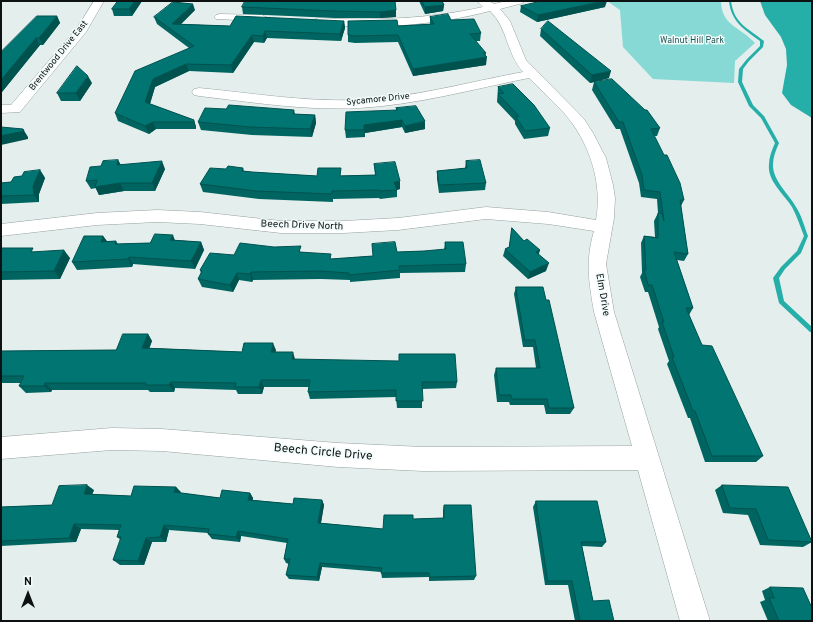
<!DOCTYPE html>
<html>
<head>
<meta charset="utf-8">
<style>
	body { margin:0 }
	#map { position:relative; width:813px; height:622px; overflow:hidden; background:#e3eeed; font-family:Overpass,sans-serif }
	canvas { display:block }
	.frame { position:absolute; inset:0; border:2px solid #0e1111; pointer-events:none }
	.north { position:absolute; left:8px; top:574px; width:40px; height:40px; -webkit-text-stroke:3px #f0fbfa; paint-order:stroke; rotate:0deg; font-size:11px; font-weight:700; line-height:16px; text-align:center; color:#0e1111 }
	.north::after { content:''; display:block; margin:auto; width:14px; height:18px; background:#0e1111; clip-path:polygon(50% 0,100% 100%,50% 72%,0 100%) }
</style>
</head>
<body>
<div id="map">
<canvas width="813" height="622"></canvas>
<div class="frame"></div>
<div class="north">N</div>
</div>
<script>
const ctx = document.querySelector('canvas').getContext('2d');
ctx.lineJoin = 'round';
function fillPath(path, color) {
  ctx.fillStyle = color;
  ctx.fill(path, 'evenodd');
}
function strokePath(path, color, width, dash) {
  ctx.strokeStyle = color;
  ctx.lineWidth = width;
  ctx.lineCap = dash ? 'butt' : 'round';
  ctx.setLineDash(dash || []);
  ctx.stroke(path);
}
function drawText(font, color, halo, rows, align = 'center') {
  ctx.font = font + ' Overpass,sans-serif';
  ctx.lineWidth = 3;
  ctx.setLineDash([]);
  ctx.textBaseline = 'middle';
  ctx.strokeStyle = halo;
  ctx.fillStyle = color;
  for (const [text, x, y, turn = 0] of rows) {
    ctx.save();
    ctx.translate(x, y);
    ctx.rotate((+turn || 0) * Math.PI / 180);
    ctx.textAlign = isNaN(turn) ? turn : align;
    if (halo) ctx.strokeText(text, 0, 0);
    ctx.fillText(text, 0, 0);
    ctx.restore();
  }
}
fillPath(new Path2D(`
	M 607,1 L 721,1 C 721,26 741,27 755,43 L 735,61 L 734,83 L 653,79 L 623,47 L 620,10 Z`), '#86d9d4');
fillPath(new Path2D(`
	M 760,1 L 812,1 L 812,118 L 791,105 L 782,93 L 787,65 L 786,49 L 781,37 L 765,15 Z`), '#26aea8');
fillPath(new Path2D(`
	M 729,1 L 731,1 C 734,24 748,28 764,41 L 763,47 L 749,61 L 743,69 L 742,82 L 753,105 L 764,116 L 779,143 C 776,150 773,157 773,164 C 772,180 789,194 796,207 C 802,216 804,226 808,236 L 801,253 L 785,269 L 779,278 L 784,301 L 812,327 L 812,332 L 810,332 L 779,303 L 773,278 L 781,267 L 797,251 L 804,236 C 800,226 797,216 792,207 C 784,194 767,181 769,164 C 769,157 772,150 775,143 L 761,118 L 749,106 L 738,82 L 739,69 L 747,59 L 760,46 L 760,41 C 745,30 731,22 729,1 Z`), '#26aea8');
const street = new Path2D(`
	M 94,1 L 104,1 L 86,32 L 20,112 L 1,113 L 1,105 L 11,105 L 77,28 Z
	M 477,1 L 489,1 L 494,4 L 506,1 L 524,1 L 523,3 L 500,9 L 510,21 L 526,60 L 584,119 L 593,133 L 606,158 L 613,185 L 615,198 L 614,218 L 606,264 L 614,312 L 710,621 L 680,621 L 638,470 L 423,471 L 338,467 L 162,451 L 112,450 L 1,459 L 1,437 L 112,428 L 162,429 L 338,443 L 423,447 L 632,446 L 594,312 C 589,282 585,262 594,231 L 548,224 L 486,219 L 398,230 L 344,233 L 281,233 L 200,224 L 157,222 L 97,225 L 1,236 L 1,224 L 97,213 L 157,210 L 200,212 L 281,221 L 344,221 L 398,218 L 486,207 L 548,212 L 596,220 C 603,183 589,141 564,113 C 553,101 541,90 529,78 C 473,89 416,105 359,108 C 305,111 252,102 199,96 L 194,95 L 192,92 L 194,89 L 199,88 C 252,93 304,102 357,100 C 413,98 468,82 523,72 C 506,53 508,28 490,11 C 440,24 390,28 339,26 C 331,25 317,27 312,21 L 318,18 C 374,21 429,19 483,7 Z
	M 220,14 L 262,15 L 268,18 L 262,21 L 216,19 L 214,17 L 216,15 Z`);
strokePath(street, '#96a09f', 1);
fillPath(street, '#fff');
fillPath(new Path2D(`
	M 118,1 L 142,1 L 132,16 L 114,16 L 112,9 Z
	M 395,1 L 396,17 L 380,18 L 334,18 L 243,14 L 242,7 Z
	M 419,1 L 442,1 L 444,5 L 443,11 L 425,14 Z
	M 521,6 L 605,7 L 537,22 L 520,12 Z
	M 195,10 L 181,24 L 230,26 L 344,21 L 345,28 L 341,41 L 267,38 L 264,43 L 254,42 L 233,73 L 189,71 L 155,87 L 150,104 L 194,120 L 196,127 L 196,129 L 156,129 L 149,134 L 118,121 L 115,113 L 189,48 L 157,24 L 154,17 Z
	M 57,16 L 60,23 L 43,45 L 40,45 L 2,92 L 1,92 L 1,52 Z
	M 430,17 L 451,20 L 481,33 L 480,41 L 476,41 L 486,56 L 486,65 L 413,76 L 398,42 L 355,43 L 348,42 L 348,35 L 398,26 L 430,24 Z
	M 541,29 L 609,78 L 590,83 L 540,36 Z
	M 594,82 L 660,128 L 657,136 L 654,136 L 684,200 L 681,206 L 688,254 L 684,261 L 677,260 L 693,308 L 689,315 L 702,345 L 763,456 L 756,462 L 705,462 L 690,418 L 688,418 L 667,364 L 669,361 L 658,329 L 659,327 L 648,292 L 645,292 L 640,277 L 642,273 L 641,243 L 644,236 L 655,237 L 654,221 L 658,213 L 657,199 L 641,197 L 639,183 L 620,129 L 616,129 L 592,90 Z
	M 92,83 L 80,101 L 61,101 L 57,93 Z
	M 498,87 L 550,128 L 548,136 L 524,139 L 515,124 L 515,121 L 497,102 Z
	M 396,108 L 425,129 L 405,133 L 402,127 L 365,133 L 365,137 L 346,138 L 345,130 L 396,110 Z
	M 294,110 L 295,114 L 315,115 L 316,123 L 312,137 L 252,135 L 201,130 L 198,122 Z
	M 118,160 L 121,165 L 165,169 L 155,191 L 124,191 L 99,195 L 96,188 L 91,189 L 86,181 L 101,166 Z
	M 466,161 L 486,183 L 485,190 L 439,193 L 437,179 L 437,171 L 465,168 Z
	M 374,164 L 400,189 L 397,190 L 397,197 L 380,199 L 379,198 L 333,199 L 333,202 L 259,199 L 203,192 L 200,184 L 226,169 L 243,168 L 244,171 L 252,172 L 317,176 L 375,175 Z
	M 40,170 L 45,178 L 39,194 L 39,202 L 1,204 L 1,183 L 11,182 L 22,176 Z
	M 512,228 L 524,241 L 540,250 L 538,254 L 546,271 L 528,279 L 503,256 L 505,249 L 509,247 Z
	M 103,236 L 107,241 L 116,241 L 118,244 L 150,243 L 175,240 L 201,242 L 204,250 L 195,269 L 133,264 L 132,267 L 77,270 L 72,262 Z
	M 445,242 L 466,264 L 465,272 L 400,273 L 400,278 L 350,282 L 350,280 L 321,279 L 253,280 L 252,282 L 239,280 L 233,292 L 202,287 L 198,279 L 201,273 L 200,270 L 234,255 L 274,247 L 302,252 L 332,259 L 372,256 L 397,252 L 424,251 L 444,250 Z
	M 1,248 L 35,252 L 70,258 L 60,279 L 1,280 Z
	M 516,287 L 546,300 L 574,408 L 570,414 L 546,414 L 544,405 L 510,405 L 509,402 L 497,402 L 494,375 L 496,368 L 536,368 L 533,347 L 523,347 L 514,294 Z
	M 148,334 L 152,341 L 149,348 L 242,352 L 276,350 L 275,352 L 295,359 L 457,382 L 456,388 L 422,389 L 422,408 L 397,408 L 396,397 L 310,399 L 308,392 L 309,387 L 264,387 L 262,394 L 238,394 L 236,390 L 175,388 L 174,392 L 150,392 L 148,390 L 52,390 L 51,392 L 26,393 L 19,386 L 21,383 L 1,383 L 1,351 L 116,350 Z
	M 722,485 L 812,542 L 803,547 L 760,545 L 748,515 L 723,513 L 715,490 Z
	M 176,487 L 181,493 L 220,498 L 250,493 L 253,498 L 253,500 L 293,504 L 322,500 L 324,505 L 321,523 L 383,529 L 413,519 L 443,518 L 443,510 L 444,505 L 476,576 L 474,580 L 429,581 L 429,577 L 382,578 L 381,572 L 322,567 L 319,581 L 289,579 L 286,575 L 289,564 L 286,563 L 284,559 L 287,543 L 241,536 L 240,542 L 212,539 L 208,534 L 208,533 L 169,530 L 166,542 L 152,542 L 144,565 L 120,565 L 113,560 L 121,540 L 117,537 L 119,530 L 81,529 L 76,542 L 1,546 L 1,507 L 52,505 L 94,490 L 92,494 L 131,496 Z
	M 536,501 L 606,542 L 602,547 L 582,546 L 593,601 L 614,621 L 575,621 L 568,585 L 545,585 L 533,507 Z
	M 770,587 L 812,621 L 768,621 L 760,602 L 765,600 L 762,591 Z`), '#006561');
fillPath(new Path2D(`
	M 135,1 L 142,1 L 132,16 L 129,9 Z
	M 604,1 L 607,1 L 605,7 L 537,22 L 538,15 Z
	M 193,4 L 195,10 L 174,31 L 172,24 Z
	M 444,5 L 443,11 L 425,14 L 425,7 Z
	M 396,10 L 396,17 L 380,18 L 380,12 Z
	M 57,16 L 60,23 L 43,45 L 39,38 Z
	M 344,21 L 345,28 L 341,41 L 340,34 Z
	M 265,31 L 267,38 L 264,43 L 263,36 Z
	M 252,35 L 254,42 L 233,73 L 231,65 Z
	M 36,38 L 40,45 L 2,92 L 1,91 L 1,80 Z
	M 486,53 L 485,58 L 487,57 L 486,65 L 413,76 L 413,69 Z
	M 186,64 L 189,71 L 155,87 L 148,110 L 145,102 L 153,79 Z
	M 611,71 L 609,78 L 590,83 L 592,75 Z
	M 88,76 L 92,83 L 80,101 L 76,93 Z
	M 315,115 L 316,123 L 312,137 L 310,129 Z
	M 194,120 L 196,127 L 196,129 L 193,122 Z
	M 402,120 L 402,127 L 365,133 L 365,137 L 364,125 Z
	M 425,121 L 425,129 L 405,133 L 405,126 Z
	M 153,122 L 156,129 L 149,134 L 145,126 Z
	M 23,129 L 28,137 L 28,139 L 1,145 L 1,136 Z
	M 118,160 L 122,168 L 117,165 Z
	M 162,161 L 165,169 L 155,191 L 152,183 Z
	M 40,170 L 45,178 L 39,194 L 39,202 L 34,195 L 33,186 Z
	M 400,181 L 400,189 L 395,190 L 394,182 Z
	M 120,183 L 124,191 L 99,195 L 95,187 Z
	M 173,235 L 176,243 L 170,240 Z
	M 103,236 L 108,243 L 101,242 Z
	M 201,242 L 204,250 L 195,269 L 191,261 Z
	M 64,250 L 70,258 L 60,279 L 54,271 Z
	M 540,250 L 538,257 L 536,252 Z
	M 129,257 L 133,264 L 132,267 L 128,259 Z
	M 549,263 L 546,271 L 528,279 L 530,272 Z
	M 251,272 L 253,280 L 252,282 L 250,274 Z
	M 237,273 L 239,280 L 233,292 L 230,285 Z
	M 148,334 L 152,341 L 147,355 L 142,348 Z
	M 273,343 L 276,350 L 274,359 L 271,352 Z
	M 293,352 L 295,359 L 294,366 L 292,359 Z
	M 261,380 L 264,387 L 262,394 L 259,387 Z
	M 171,382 L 175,388 L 174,392 L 169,385 Z
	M 45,383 L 52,390 L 51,392 L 44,386 Z
	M 87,485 L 94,490 L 90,500 L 84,494 Z
	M 176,487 L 181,492 L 179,497 L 174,492 Z
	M 250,493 L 253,498 L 251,505 L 248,500 Z
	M 322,500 L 324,505 L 320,528 L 318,523 Z
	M 74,524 L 81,529 L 76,542 L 69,538 Z
	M 164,525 L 169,530 L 166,542 L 160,537 Z
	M 238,531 L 241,536 L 240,542 L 236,537 Z
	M 146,538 L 152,542 L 144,565 L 138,561 Z
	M 320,563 L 322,567 L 319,581 L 317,577 Z`), '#00524f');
const building = new Path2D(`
	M 118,1 L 135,1 L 129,9 L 112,9 Z
	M 245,1 L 395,1 L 396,10 L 380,12 L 333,11 L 242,7 Z
	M 422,1 L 442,1 L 444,5 L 425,7 Z
	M 542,1 L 604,1 L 538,15 L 521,6 Z
	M 173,2 L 193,4 L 172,24 L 230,26 L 236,16 L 344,21 L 340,34 L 265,31 L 263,36 L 252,35 L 231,65 L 186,64 L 153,79 L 145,102 L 194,120 L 193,122 L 153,122 L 145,126 L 115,113 L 135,71 L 194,46 L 154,17 Z
	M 448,14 L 451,20 L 474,19 L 481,33 L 470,34 L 486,53 L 483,53 L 487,57 L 413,69 L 398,35 L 355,36 L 348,35 L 348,21 L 397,20 L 398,26 L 434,24 L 430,17 Z
	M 37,16 L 57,16 L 39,38 L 36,38 L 1,80 L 1,52 Z
	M 548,21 L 611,71 L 592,75 L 541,29 Z
	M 77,66 L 88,76 L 76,93 L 57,93 Z
	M 612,79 L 645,110 L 647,110 L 660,128 L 651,129 L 664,155 L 667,155 L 680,183 L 684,200 L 680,200 L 688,254 L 674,252 L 693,308 L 686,308 L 702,345 L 712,346 L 763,456 L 712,456 L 695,411 L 693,411 L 672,357 L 674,357 L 662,322 L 664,322 L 652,285 L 648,285 L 644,269 L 646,270 L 644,236 L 658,238 L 658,213 L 662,213 L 664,221 L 660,192 L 644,190 L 642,175 L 623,122 L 619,122 L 594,82 Z
	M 513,84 L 534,105 L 550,128 L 525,131 L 516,117 L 519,116 L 498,94 L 504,93 L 498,87 Z
	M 229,105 L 294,110 L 293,114 L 315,115 L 310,129 L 250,127 L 198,122 L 205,108 L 226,109 Z
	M 416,106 L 425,121 L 405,126 L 402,120 L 364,125 L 364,130 L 345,130 L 346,112 L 398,110 L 396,108 Z
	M 1,127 L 23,129 L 24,131 L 1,136 Z
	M 118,160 L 117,165 L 162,161 L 152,183 L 120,183 L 95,187 L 97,180 L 86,181 L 90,167 L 101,166 L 103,161 Z
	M 480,160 L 486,183 L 439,185 L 437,171 L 467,168 L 466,161 Z
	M 395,162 L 400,181 L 394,182 L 397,190 L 379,191 L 379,190 L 332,191 L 332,194 L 256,191 L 200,184 L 210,168 L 226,169 L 228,166 L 243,168 L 242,171 L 252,172 L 317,176 L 318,168 L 341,168 L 340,176 L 376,175 L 374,164 Z
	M 40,170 L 33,186 L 34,195 L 1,196 L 1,183 L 11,182 L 14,177 L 22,176 L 24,172 Z
	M 512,228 L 524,241 L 527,239 L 540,250 L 536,252 L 549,263 L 530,272 L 505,249 L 509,247 Z
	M 155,234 L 173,235 L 170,240 L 201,242 L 191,261 L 129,257 L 128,259 L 72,262 L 84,236 L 103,236 L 101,242 L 116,241 L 115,244 L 150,243 Z
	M 395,242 L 397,252 L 424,251 L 446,249 L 445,242 L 463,242 L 466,264 L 399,266 L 400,270 L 349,275 L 349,273 L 320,271 L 251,272 L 250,274 L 237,273 L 230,285 L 198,279 L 202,271 L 200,270 L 210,253 L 234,255 L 240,243 L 274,247 L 301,246 L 299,252 L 331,254 L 330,259 L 373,256 L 372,244 Z
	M 1,248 L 33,248 L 31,252 L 64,250 L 54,271 L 1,272 Z
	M 516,287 L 543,287 L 546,300 L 549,300 L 574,408 L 549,408 L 547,399 L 512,399 L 511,395 L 499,395 L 496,368 L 540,368 L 535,340 L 525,340 Z
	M 123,334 L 148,334 L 142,348 L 242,352 L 244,343 L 273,343 L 271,352 L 293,352 L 292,359 L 399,361 L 399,354 L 455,354 L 457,382 L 422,382 L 423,401 L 396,401 L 396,390 L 308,392 L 310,380 L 261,380 L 259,387 L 235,387 L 236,383 L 171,382 L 169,385 L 145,385 L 146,383 L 45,383 L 44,386 L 19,386 L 24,376 L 1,376 L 1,351 L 116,350 Z
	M 87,485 L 84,494 L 131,496 L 134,486 L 176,487 L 174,492 L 220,498 L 222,490 L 250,493 L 248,500 L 293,504 L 294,498 L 322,500 L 318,523 L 383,529 L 384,515 L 413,515 L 413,519 L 444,518 L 444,505 L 471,505 L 476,576 L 430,577 L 429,573 L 381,573 L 382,568 L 320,563 L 317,577 L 286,575 L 290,559 L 284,559 L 288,539 L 238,531 L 236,537 L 208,534 L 209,529 L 164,525 L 160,537 L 146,538 L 138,561 L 113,560 L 121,537 L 117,537 L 121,525 L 74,524 L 69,538 L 1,541 L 1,507 L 52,505 L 59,486 Z
	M 722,485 L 788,487 L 812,542 L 768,540 L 756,509 L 730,508 Z
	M 536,501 L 597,501 L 606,542 L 581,542 L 593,601 L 609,600 L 614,621 L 580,621 L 572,581 L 548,581 Z
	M 770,587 L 803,588 L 812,608 L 812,621 L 779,621 L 769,598 L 774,598 Z`);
fillPath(building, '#007571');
strokePath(building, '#00524f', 1);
drawText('9px', '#235755', '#f0fbfa', [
	["Walnut Hill Park",692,41]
]);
drawText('9px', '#0e1111', '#f0fbfa', [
	["Brentwood Drive East",59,56,-51],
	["Sycamore Drive",378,100,-6]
]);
drawText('10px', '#0e1111', '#f0fbfa', [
	["Beech Drive North",302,226,2],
	["Elm Drive",602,295,80]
]);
drawText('12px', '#0e1111', '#f0fbfa', [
	["Beech Circle Drive",323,453,5]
]);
</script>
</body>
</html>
